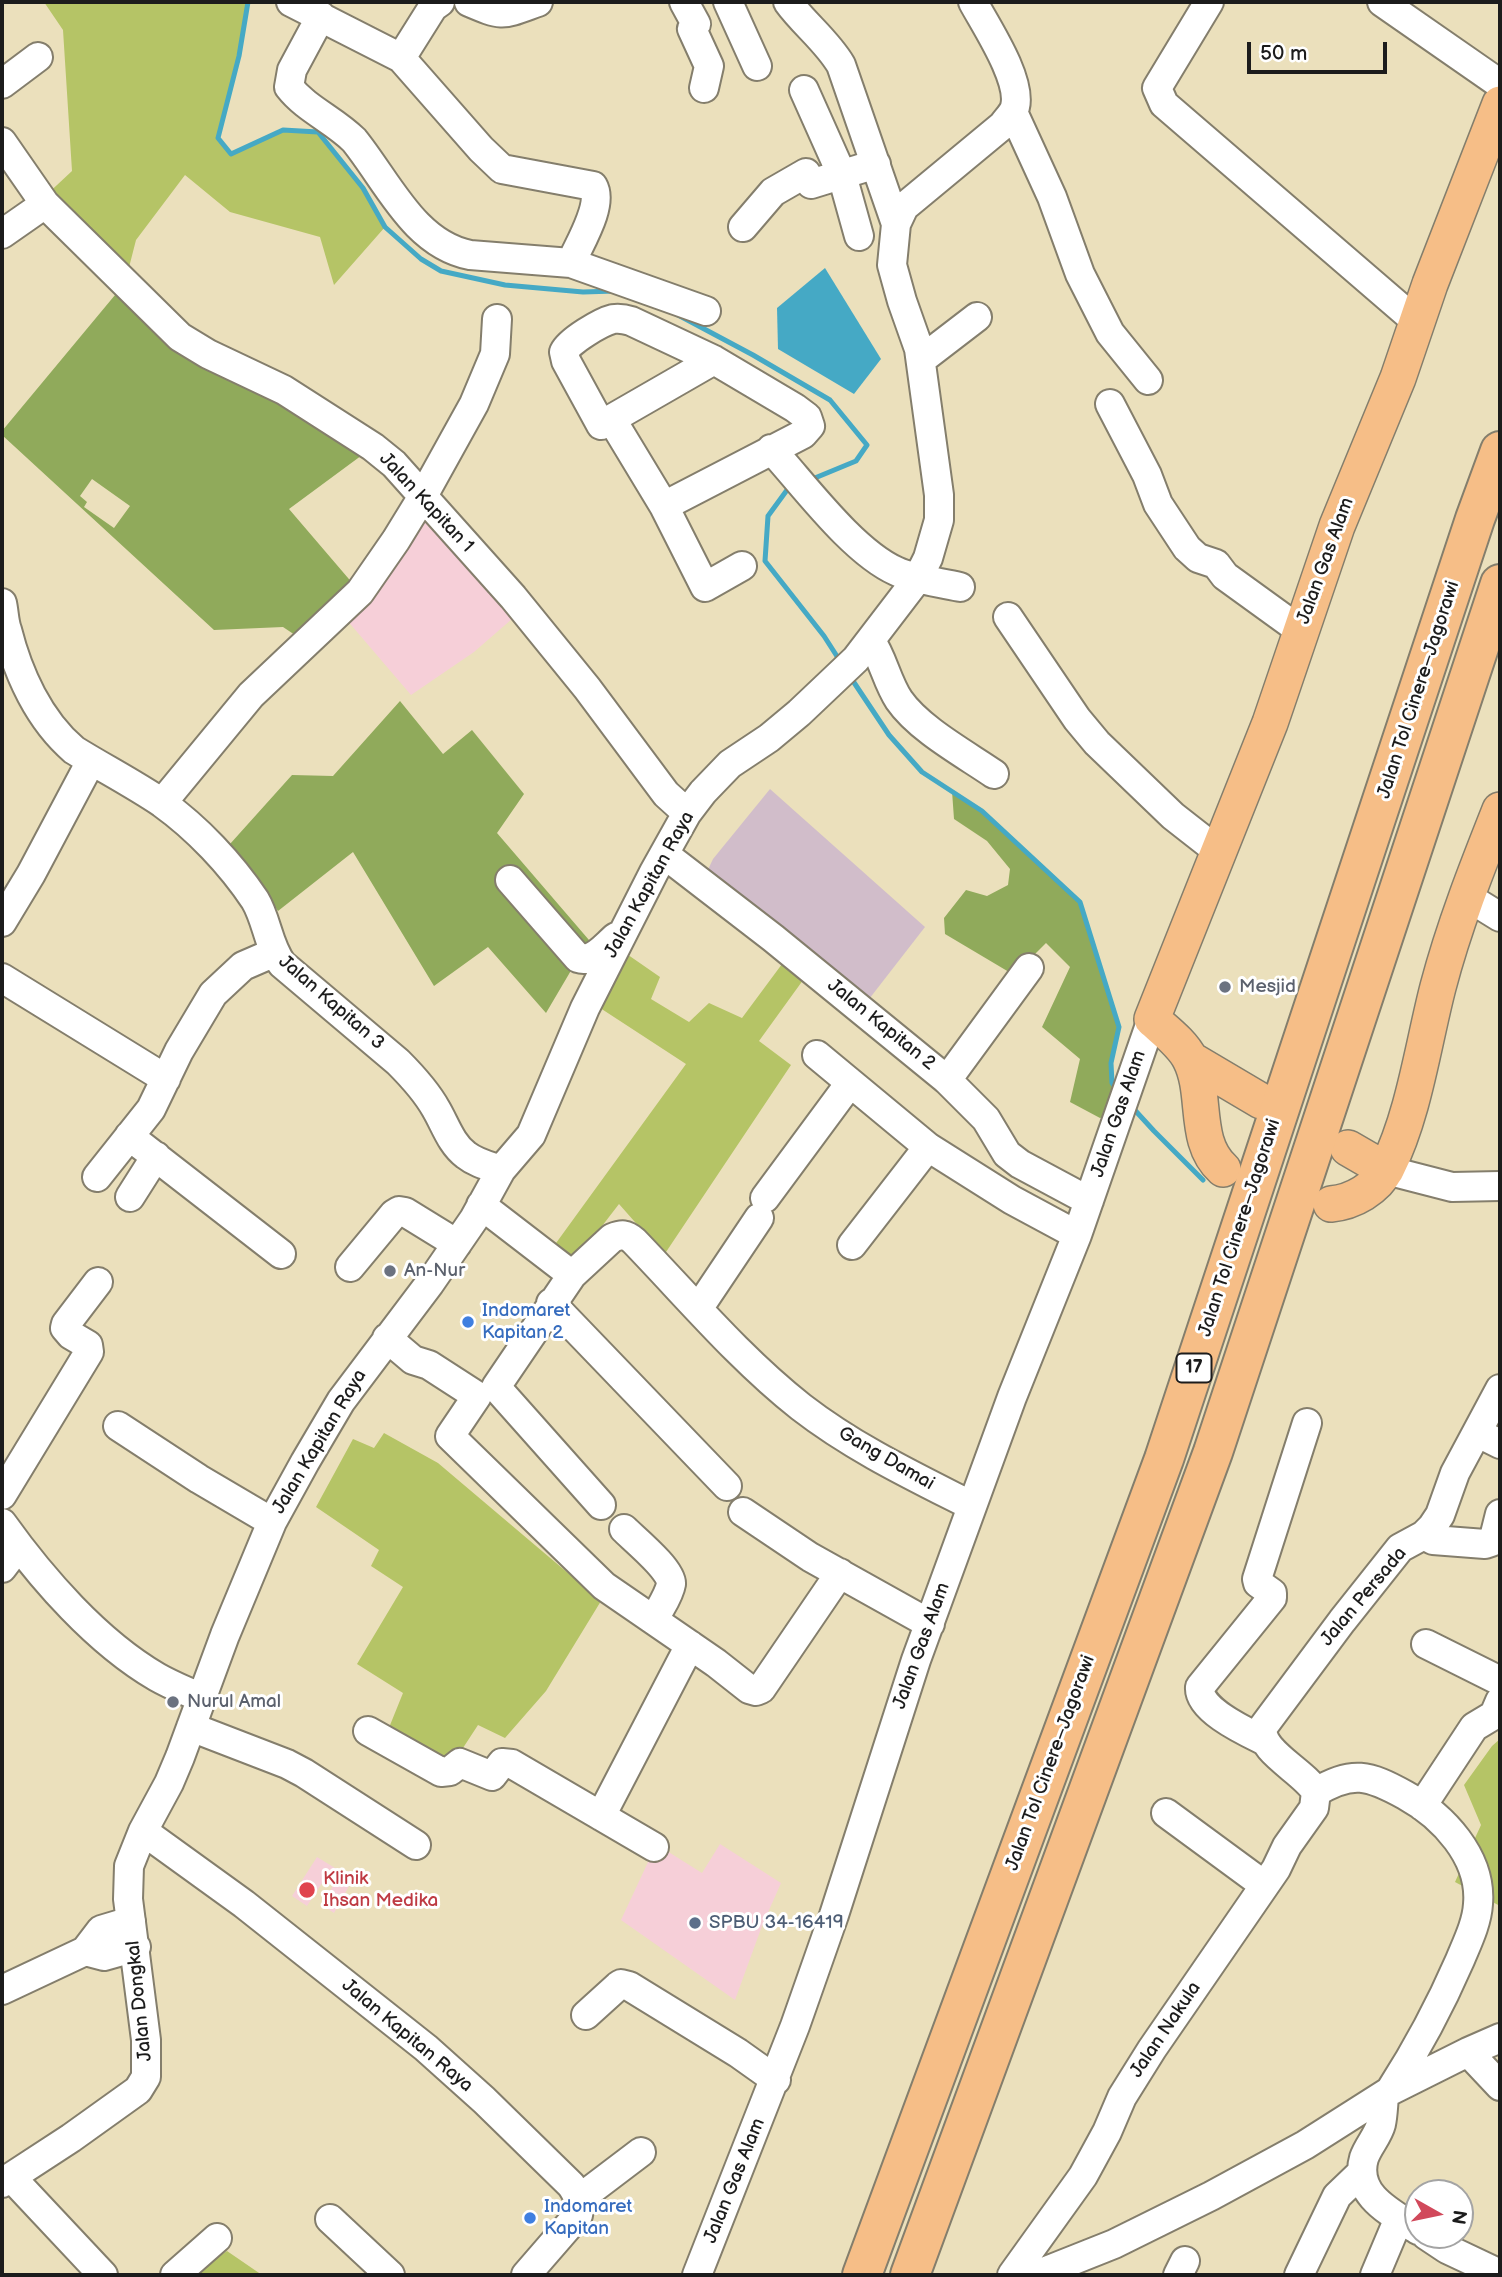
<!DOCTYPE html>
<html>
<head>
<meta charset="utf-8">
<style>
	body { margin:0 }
	#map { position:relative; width:1502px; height:2277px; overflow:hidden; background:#ebe0bc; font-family:"Balsamiq Sans",sans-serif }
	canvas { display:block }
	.frame { position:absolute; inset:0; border:4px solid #1c1c1c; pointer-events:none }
	.north { position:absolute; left:1404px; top:2179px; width:70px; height:70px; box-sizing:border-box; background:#fff; border:2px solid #a4a4a4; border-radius:50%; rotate:99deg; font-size:19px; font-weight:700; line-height:28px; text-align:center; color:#1c1c1c }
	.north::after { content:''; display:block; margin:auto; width:24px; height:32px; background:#d1495b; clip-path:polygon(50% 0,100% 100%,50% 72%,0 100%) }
	.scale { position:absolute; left:1247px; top:42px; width:140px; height:32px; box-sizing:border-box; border:4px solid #1c1c1c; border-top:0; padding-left:9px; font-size:21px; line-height:24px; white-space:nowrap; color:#1c1c1c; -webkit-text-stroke:5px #fff; paint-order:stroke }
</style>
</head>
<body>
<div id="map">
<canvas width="1502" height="2277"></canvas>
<div class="frame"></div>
<div class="north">N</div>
<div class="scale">50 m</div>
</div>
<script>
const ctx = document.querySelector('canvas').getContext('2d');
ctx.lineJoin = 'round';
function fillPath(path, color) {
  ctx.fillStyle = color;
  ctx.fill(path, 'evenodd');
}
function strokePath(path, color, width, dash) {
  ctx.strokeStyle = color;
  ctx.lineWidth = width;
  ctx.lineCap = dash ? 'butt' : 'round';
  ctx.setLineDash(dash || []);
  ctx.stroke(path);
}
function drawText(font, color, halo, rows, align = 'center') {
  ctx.font = font + ' "Balsamiq Sans",sans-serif';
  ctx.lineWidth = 6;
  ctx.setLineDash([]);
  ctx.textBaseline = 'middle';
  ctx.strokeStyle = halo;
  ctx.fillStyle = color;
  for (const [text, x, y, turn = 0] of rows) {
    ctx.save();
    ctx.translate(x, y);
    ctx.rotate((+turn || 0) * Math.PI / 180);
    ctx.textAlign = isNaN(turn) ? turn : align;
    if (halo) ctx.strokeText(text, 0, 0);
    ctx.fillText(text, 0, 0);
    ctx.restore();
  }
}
fillPath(new Path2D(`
	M 423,507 L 520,612 L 474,652 L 411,695 L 340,612 Z
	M 720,1844 L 781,1883 L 762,1926 L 735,2000 L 621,1920 L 649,1860 L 659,1846 L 702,1873 Z
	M 317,1857 L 353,1879 L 334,1913 L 322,1905 L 334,1884 L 326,1877 L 307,1906 L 292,1896 Z`), '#f6cfd8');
fillPath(new Path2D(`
	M 770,789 L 925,927 L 866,1003 L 704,878 L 713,859 Z`), '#d1bdca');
fillPath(new Path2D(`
	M 44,2 L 248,2 L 239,56 L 218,139 L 231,154 L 283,130 L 318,132 L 363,188 L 385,227 L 334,285 L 320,237 L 230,212 L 185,175 L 136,240 L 125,283 L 42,199 L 72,171 L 63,30 Z
	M 621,950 L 660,977 L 651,999 L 689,1022 L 709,1003 L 742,1018 L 785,960 L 806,976 L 759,1041 L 791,1065 L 664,1255 L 619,1204 L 572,1265 L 551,1250 L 686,1064 L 594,1004 Z
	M 384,1433 L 438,1463 L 601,1601 L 546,1691 L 505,1738 L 478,1725 L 444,1777 L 382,1745 L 403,1693 L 357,1664 L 403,1587 L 371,1566 L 379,1550 L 316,1507 L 353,1439 L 374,1448 Z
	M 1500,1739 L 1500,1906 L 1455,1882 L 1481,1825 L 1464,1785 L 1492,1746 Z
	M 227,2251 L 262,2275 L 190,2275 Z`), '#b5c466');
fillPath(new Path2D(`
	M 125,283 L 154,312 L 373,447 L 289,509 L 360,592 L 307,643 L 283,627 L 214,630 L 2,435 L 2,431 ZM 92,479 L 130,506 L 114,528 L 84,507 L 87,502 L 80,496 Z
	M 400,701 L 443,754 L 472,730 L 524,794 L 497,833 L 589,940 L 546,1013 L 488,947 L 434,986 L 353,852 L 278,911 L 230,844 L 292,775 L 333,776 Z
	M 952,791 L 982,811 L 1080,902 L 1119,1027 L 1111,1063 L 1112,1083 L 1119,1113 L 1100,1118 L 1070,1102 L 1080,1059 L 1042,1027 L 1070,967 L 1046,943 L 1014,975 L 945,934 L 944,918 L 966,890 L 987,896 L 1008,885 L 1010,869 L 987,841 L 954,819 Z`), '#90aa5b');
fillPath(new Path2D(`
	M 825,268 L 881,359 L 854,394 L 778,349 L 777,308 Z`), '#45a9c5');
strokePath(new Path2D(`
	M 248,2 L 239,56 L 218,138 L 231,154 L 283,130 L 318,132 L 363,188 L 385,227 L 421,259 L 441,271 L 505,285 L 583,292 L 615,291
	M 678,315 L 753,355 L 830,400 L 867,445 L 856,461 L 810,480
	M 794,487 L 787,490 L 768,516 L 765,561 L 824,636 L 840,661
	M 849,675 L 889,735 L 922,772 L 982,811 L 1080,902 L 1119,1027 L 1111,1063 L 1112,1083 L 1117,1089
	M 1132,1107 L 1154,1131 L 1203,1180`), '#45a9c5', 5);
const minor = new Path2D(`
	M 291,2 L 401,58 L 481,149 L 502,169 L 593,186 C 604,205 579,244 571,263 L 706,311
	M 469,2 C 504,17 502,15 538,2
	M 684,2 L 696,24 L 692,29 L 709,66 L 704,88
	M 728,2 L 757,66
	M 788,2 C 804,24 827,41 841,65 L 896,224
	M 1209,2 L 1157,88 L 1164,104 L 1417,322
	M 1382,2 L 1500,84
	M 321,16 L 292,70 L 289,87 C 306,109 334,120 354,140 C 388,182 414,244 470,255 L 571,263
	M 401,58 L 433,7 L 440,2
	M 2,84 L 38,57
	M 804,90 L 842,175 L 859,236
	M 1013,112 L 1052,197 L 1080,274 L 1110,333 L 1148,380
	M 2,142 L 45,204 L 180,337 L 208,354 L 284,390 L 373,447 L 394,464 L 513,597 L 587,688 L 666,794 L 687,813
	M 743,227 L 773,192 L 806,173 L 811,184 L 876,164
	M 2,234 L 45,204
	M 714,360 L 601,425 L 566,361 L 564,352 C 569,341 601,322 613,319 C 620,318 625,319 631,321 L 714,360 L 795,408 L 807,417 L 810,426 L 803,434 L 664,506 L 705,587 L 742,566
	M 921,360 L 977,317
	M 1110,404 L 1147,475 L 1158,504 L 1187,548 L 1198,558 L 1216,564 L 1225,576 L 1301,631
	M 612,420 L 664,506
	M 771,449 C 804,485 852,551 896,571 C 915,580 939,582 960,587
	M 2,603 C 4,612 4,622 7,630 C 18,674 39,720 74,750 C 103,768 134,784 162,803 C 197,828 231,864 255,900 C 267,920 268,945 282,964 L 398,1062 C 412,1076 426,1091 436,1109 C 445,1124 451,1144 466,1155 C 476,1163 489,1166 501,1170
	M 1008,617 L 1077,719 L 1097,743 L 1173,816 L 1219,852
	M 871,641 C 883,659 887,682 899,700 C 919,729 965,754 994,774
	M 162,803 L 251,695 L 360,592 L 396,540 L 423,496 L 474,404 L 495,354 L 497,319
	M 664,854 L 773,938 L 947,1080 L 986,1119 L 1007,1154 L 1020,1164 L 1089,1201
	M 510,880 L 578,958 C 593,963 605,946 616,937
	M 1466,896 L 1500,917
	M 2,922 L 31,874 L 91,761
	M 2,978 L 166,1079
	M 817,1055 L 928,1147 L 1012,1200 L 1077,1235
	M 947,1080 L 1029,968
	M 129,1136 L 281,1254
	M 1386,1170 L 1452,1187 L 1500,1186
	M 97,1177 L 151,1109 L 179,1051 L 213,994 L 243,966 L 273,953
	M 130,1197 L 156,1156
	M 765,1198 L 850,1083
	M 481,1205 L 572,1275
	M 852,1245 L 928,1147
	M 350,1267 L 394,1214 L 399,1211 L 405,1212 L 457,1244
	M 551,1303 L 727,1486
	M 698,1309 L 759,1218
	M 387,1338 L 413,1360 L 429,1365 L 477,1396 L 450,1436 L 604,1586 L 716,1663 L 749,1689 L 756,1691 L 761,1689 L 840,1573
	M 118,1426 L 199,1479 L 272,1522
	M 1478,1433 L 1500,1444
	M 2,1495 L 89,1352 L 88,1345 L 71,1335 L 65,1328 L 66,1324 L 98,1282
	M 601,1505 L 496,1387 L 572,1275 L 612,1238 C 622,1234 626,1234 634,1241 C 688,1297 740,1359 801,1407 C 854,1448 913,1476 972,1506
	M 743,1512 L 810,1557 L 930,1624
	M 2,1523 C 42,1579 97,1642 157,1677 C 171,1685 186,1691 201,1698
	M 624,1529 C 634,1539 673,1571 671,1584 C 669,1596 659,1609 654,1620
	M 1424,1535 L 1433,1540 L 1485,1544 L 1491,1542 L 1495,1534 L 1500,1514
	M 2,1568 L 18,1547
	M 1426,1644 L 1500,1681
	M 191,1727 L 287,1764 L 304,1773 L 416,1845
	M 368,1731 L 441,1772 L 450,1771 L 460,1763 L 492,1776 L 502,1763 L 512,1764 L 654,1847
	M 1265,1741 C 1247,1732 1198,1710 1200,1687 L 1272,1598 L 1272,1593 L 1258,1583 L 1257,1579 L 1307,1423
	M 1316,1792 C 1304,1771 1258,1751 1263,1727 L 1342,1621 L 1400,1548 L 1424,1535 L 1432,1527 L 1440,1515 L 1455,1473 L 1500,1389
	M 1316,1792 C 1352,1770 1369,1775 1405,1795 C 1443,1816 1482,1857 1478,1904 C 1477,1923 1467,1943 1460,1960 C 1440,2006 1417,2049 1390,2091
	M 1422,1806 L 1474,1727 L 1494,1715 L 1500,1701
	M 1166,1813 L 1264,1885
	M 601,1816 L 690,1645
	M 143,1831 L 244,1904 L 426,2048 L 484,2100 L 571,2185 C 578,2195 581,2203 578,2215 L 526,2275
	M 85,1951 L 104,1956 L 136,1947
	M 2,1990 L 85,1951 L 101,1930 L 131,1921
	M 586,2015 L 618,1986 L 621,1984 L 629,1986 L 738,2053 L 776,2080
	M 1468,2052 L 1500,2086
	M 1384,2097 C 1383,2105 1383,2115 1381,2124 C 1378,2136 1368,2146 1364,2158 C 1353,2195 1392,2213 1418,2230
	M 11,2177 L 103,2275
	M 2,2183 L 71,2138 L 138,2090 L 146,2077 L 146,2040 L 128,1899 L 129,1866 L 143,1831 L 169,1783 L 180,1757 L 225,1635 L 272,1522 L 305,1462 L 341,1401 L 430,1283 L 474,1219 L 501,1170 L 531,1135 L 585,1008 L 654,872 L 687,813 L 703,792 L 730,764 L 769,738 L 799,713 L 856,659 L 918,578 L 928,558 L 939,520 L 939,495 L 919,349 L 902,301 L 892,265 L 896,224 L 904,207 L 1003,125 C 1007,119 1013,114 1015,107 C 1022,80 986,26 973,2
	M 579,2199 L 641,2152
	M 330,2219 L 390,2275
	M 1426,2235 L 1447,2249 L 1500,2274
	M 175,2275 L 217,2238
	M 697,2275 L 795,2026 L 834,1915 L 916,1660 L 1012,1397 L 1077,1235 L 1152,1019
	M 1012,2275 L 1083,2176 L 1107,2132 L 1122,2097 L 1152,2049 L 1276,1869 L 1287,1846 L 1314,1808 L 1316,1792
	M 1036,2275 L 1114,2244 L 1211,2196 L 1305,2145 L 1390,2091 L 1468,2052 L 1500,2038
	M 1178,2275 L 1185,2261
	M 1299,2275 L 1337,2196 L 1361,2173
	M 1375,2275 L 1399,2218`);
const major = new Path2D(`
	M 1190,1059 L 1261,1101
	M 1348,1148 L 1386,1170
	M 1223,1169 C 1192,1141 1208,1094 1190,1059 C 1182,1043 1165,1031 1152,1019 L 1270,723 L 1337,526 L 1398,378 L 1430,284 L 1500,104
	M 1331,1204 C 1353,1202 1376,1189 1387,1168 C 1414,1114 1423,1045 1438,987 C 1454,926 1477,868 1500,810`);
const highway = new Path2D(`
	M 862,2275 L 1164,1459 L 1475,519 L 1500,451
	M 910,2275 L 1213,1452 L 1500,584`);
strokePath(minor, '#847e6c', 32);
strokePath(major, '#847e6c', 38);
strokePath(highway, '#847e6c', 42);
strokePath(minor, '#fff', 28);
strokePath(major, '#f6be87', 35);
strokePath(highway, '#f6be87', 38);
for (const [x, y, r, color] of [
	[1225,987,7,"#6b7280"],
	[390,1271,7,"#6b7280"],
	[468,1322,7,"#3f7fe0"],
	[173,1702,7,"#6b7280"],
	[307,1890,9,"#e0444e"],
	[695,1923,7,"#5c6f8a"],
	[530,2218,7,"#3f7fe0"]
]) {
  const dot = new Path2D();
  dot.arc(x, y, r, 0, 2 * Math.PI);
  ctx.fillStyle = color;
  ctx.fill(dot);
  strokePath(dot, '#fff', 2.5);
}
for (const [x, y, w] of [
	[1194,1368,35]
]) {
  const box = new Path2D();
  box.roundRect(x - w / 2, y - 14.5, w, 29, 5);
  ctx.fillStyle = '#fff';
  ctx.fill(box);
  strokePath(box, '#1c1c1c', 2);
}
drawText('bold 18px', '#1c1c1c', null, [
	["17",1194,1368]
]);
drawText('19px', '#1c1c1c', '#fff', [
	["Jalan Kapitan 1",426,503,47],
	["Jalan Gas Alam",1326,561,-70],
	["Jalan Tol Cinere–Jagorawi",1419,690,-72],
	["Jalan Kapitan Raya",650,885,-61],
	["Jalan Kapitan 3",331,1003,41],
	["Jalan Kapitan 2",881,1025,39],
	["Jalan Gas Alam",1119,1114,-71],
	["Jalan Tol Cinere–Jagorawi",1240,1228,-72],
	["Jalan Kapitan Raya",320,1442,-59],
	["Gang Damai",886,1459,30],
	["Jalan Persada",1364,1597,-50],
	["Jalan Gas Alam",922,1646,-70],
	["Jalan Tol Cinere–Jagorawi",1051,1763,-70],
	["Jalan Dongkal",140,2001,-96],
	["Jalan Nakula",1166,2030,-56],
	["Jalan Kapitan Raya",407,2036,40],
	["Jalan Gas Alam",735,2181,-68]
]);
drawText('19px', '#5b616d', '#fff', [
	["Mesjid",1239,987],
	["An-Nur",404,1271],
	["Nurul Amal",187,1702]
], 'left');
drawText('19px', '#366cbe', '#fff', [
	["Indomaret",482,1311],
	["Kapitan 2",482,1333],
	["Indomaret",544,2207],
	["Kapitan",544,2229]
], 'left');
drawText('19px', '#be3a42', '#fff', [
	["Klinik",323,1879],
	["Ihsan Medika",323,1901]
], 'left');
drawText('19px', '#4e5e75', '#fff', [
	["SPBU 34-16419",709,1923]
], 'left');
</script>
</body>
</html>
